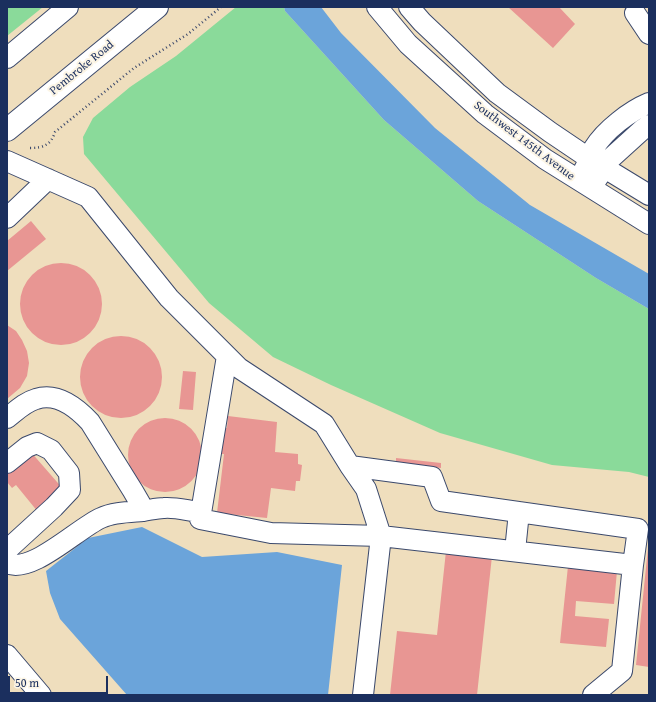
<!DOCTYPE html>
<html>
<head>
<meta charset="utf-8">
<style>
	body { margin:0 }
	#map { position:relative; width:656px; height:702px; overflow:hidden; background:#efdebd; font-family:"Gentium Book Plus",serif }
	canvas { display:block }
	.frame { position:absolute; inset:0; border:8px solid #1b2f5e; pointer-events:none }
	.scale { position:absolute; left:8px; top:676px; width:100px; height:18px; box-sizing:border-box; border:2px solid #1b2f5e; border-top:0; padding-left:5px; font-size:12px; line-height:14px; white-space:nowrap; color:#1b2f5e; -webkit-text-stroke:3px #fcf5e5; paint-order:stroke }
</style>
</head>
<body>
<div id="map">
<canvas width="656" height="702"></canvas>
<div class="frame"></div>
<div class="scale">50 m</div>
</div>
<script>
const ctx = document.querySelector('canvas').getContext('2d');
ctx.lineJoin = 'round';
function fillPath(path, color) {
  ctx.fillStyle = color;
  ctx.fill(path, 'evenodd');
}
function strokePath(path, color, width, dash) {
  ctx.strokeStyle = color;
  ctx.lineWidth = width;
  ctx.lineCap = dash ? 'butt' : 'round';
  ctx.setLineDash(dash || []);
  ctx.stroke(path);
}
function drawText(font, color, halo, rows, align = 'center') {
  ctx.font = font + ' "Gentium Book Plus",serif';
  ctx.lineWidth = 4;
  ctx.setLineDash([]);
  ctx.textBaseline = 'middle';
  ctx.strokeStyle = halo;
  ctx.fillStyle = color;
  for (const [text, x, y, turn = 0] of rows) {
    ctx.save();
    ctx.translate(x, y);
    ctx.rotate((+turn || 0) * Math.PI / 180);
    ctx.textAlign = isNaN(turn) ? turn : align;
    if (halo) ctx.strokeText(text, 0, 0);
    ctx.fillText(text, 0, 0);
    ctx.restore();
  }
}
fillPath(new Path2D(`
	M 7,7 L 43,7 L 7,36 Z
	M 236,7 L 284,7 L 285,11 L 384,120 L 478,201 L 596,278 L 649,309 L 649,477 L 629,472 L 552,465 L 440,433 L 331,385 L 273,357 L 209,303 L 84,154 L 83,137 L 93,118 L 130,87 L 176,56 Z`), '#8ada9a');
fillPath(new Path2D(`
	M 284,7 L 321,7 L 341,33 L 435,128 L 530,205 L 649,274 L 649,309 L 596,278 L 478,201 L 384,120 L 285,11 Z
	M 142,527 L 202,557 L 277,552 L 342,565 L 328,695 L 127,695 L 60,619 L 50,593 L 46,571 L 88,538 Z`), '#6ba4da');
fillPath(new Path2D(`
	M 508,7 L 559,7 L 575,24 L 553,48 Z
	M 31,221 L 46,239 L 7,271 L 7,241 Z
	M20 304a41 41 0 1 1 82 0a41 41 0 1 1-82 0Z
	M 7,325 L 16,331 L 22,340 L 27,351 L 29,363 L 27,376 L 20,388 L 7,399 Z
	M80 377a41 41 0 1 1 82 0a41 41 0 1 1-82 0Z
	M 183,371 L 196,372 L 193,410 L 179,409 Z
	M 228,416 L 277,422 L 275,452 L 298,454 L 298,464 L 302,465 L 300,481 L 296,481 L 295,491 L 271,488 L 267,518 L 217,513 L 224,454 L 215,454 L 219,427 L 227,428 Z
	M128 455a37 37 0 1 1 74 0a37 37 0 1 1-74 0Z
	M 30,451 L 64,490 L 38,512 L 16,485 L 12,488 L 7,482 L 7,471 Z
	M 396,458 L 441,463 L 441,468 L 396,463 Z
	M 648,548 L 649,548 L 649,667 L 636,665 Z
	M 446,551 L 492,556 L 477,695 L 390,695 L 397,631 L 437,635 Z
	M 568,566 L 617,571 L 614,604 L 576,601 L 575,616 L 609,619 L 606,647 L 560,643 Z`), '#e89693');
const minor = new Path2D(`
	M 377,7 L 408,44 L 485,114 L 545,159 L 649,224
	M 409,7 L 422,22 L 497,93 L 550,132 L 590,159 L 649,195
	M 635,13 L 649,34
	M 7,58 L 68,7
	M 7,161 L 88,197 L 169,298 L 239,368 L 324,424 L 350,466 L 366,489 L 381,536 L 363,695
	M 584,170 C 588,163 590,155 594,148 C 605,130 630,111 649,103
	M 597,179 L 611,158 L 643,129 L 649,125
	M 7,218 L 48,179
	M 227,356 L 200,519 L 271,533 L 381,536 L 633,565
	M 7,418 C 16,411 25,402 36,399 C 57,392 76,407 90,422 L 133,491 L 144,510
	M 7,463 L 27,447 L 37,443 L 51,450 L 69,473 L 70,490 L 54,507 L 7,550
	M 350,466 L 432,477 L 441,501 L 638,529 L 633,565 L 622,671 L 593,695
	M 515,551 L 519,512
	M 7,563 C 31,575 78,528 101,518 C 113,512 130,512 143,511 C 150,510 157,508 164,508 C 176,507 189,511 201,512
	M 7,655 L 41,695`);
const major = new Path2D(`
	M 7,130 L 157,7`);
strokePath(minor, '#3b496c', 22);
strokePath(major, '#3b496c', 24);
strokePath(new Path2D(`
	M 30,148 C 43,148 51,145 55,132 L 134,68 L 188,34 L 221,7`), '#3b496c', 2.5, [1, 3]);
strokePath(minor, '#fff', 20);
strokePath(major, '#fff', 22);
drawText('12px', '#1b2f5e', '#fcf5e5', [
	["Pembroke Road",82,68,-39],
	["Southwest 145th Avenue",524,141,37]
]);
</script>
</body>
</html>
